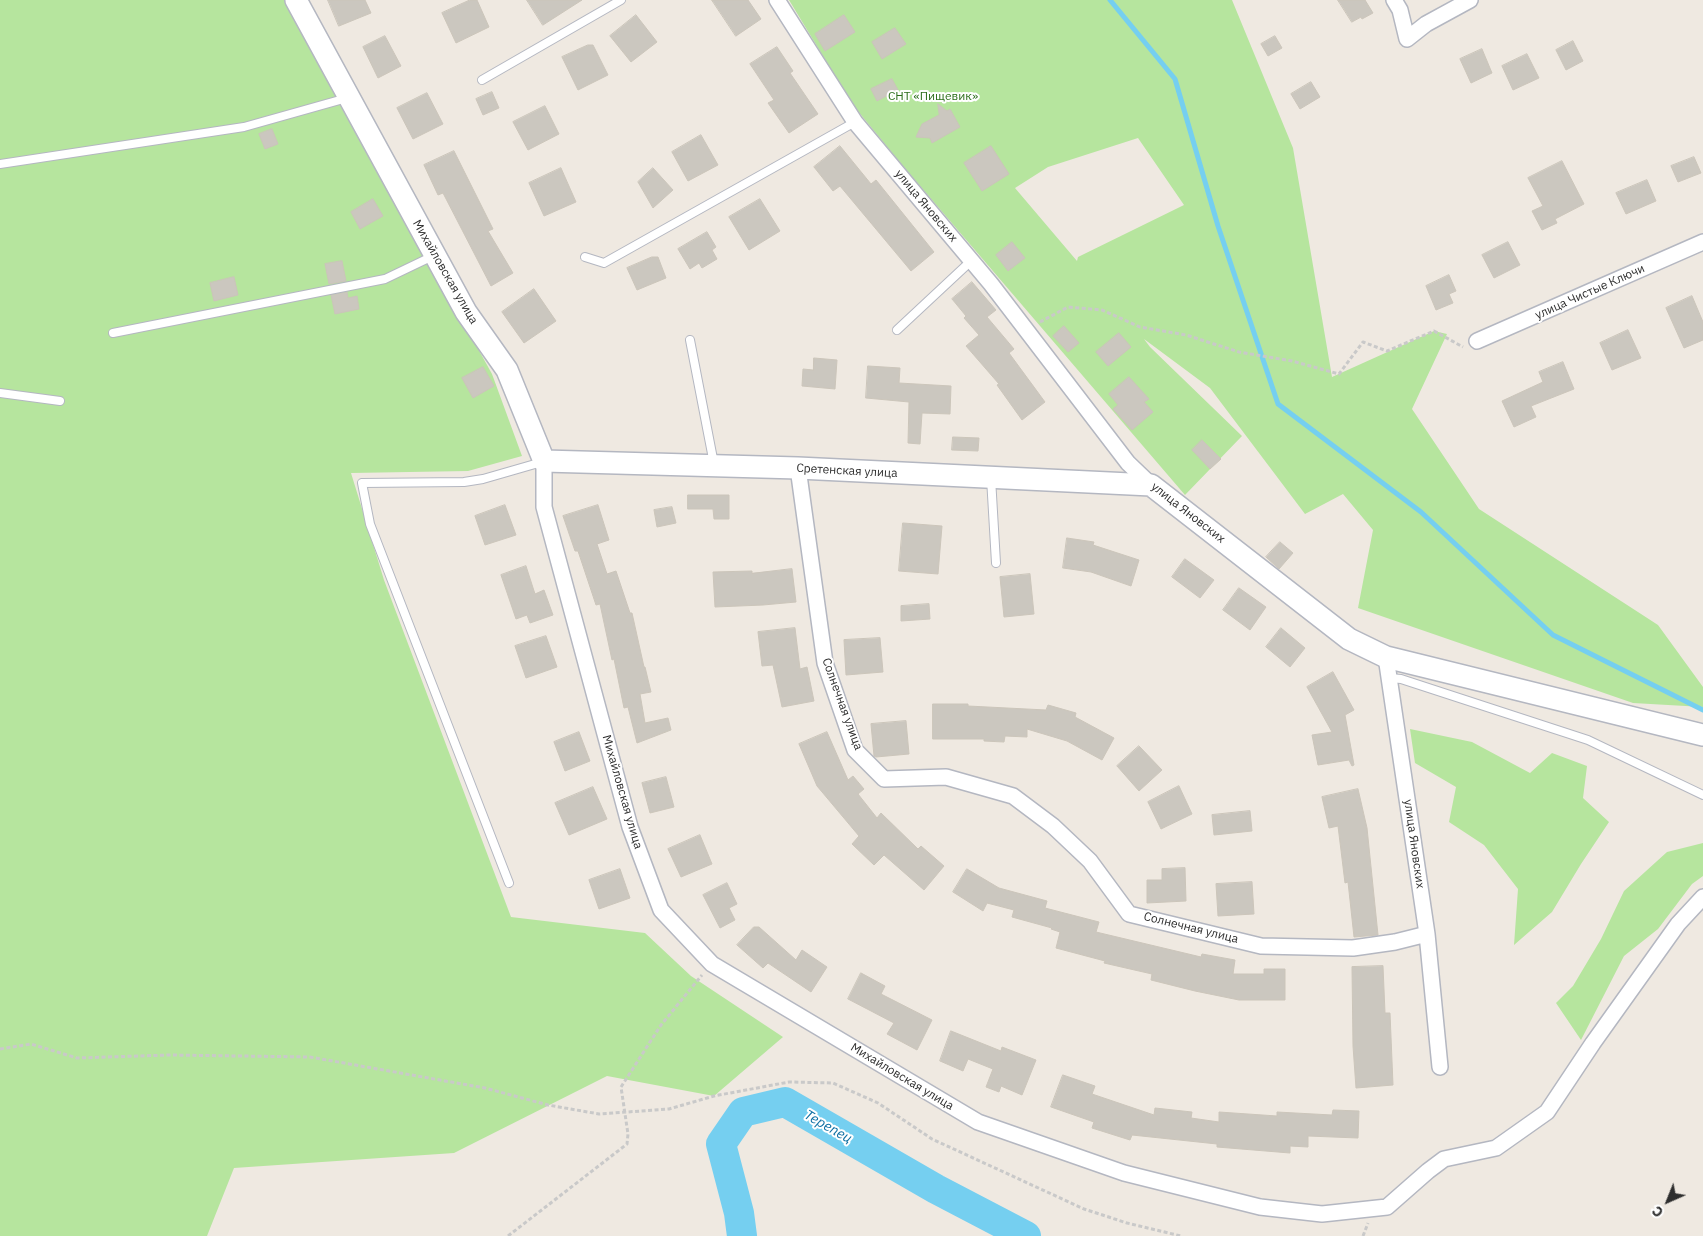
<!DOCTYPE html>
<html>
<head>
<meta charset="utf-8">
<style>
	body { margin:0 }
	#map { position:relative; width:1703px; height:1236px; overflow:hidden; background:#efe9e1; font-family:"IBM Plex Sans",sans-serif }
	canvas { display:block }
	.north { position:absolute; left:1643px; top:1176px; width:50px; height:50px; -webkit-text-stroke:4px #fff; paint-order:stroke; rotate:224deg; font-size:14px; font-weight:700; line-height:20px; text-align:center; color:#2e2e2e }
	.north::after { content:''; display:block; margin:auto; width:18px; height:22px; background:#2e2e2e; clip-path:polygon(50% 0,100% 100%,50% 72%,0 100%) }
</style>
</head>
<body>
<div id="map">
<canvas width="1703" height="1236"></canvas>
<div class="north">С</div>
</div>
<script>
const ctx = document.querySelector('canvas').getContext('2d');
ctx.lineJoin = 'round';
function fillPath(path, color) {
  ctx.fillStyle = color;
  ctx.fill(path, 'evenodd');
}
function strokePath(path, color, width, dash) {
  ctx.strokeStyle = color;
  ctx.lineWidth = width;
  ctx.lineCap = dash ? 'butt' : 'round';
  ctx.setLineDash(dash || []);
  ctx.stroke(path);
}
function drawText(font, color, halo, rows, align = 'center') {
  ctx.font = font + ' "IBM Plex Sans",sans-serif';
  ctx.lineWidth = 4;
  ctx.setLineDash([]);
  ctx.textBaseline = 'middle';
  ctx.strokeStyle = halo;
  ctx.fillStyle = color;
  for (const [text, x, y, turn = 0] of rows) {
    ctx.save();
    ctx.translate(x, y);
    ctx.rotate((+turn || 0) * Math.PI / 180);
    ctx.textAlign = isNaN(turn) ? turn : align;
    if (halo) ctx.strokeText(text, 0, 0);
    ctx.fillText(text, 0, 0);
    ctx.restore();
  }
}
fillPath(new Path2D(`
	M 0,0 L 285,0 L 492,374 L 522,456 L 468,471 L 351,473 L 384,580 L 511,917 L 645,933 L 691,976 L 783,1037 L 714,1096 L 607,1076 L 454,1153 L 234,1168 L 207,1236 L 0,1236 Z
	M 789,0 L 1232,0 L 1293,148 L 1332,377 L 1434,331 L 1447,334 L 1412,409 L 1479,509 L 1658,625 L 1703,687 L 1703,707 L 1633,703 L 1358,608 L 1373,530 L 1343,494 L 1305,514 L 1210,388 L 1144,339 L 1150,347 L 1242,436 L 1185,495 L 902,165 L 852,104 ZM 1138,138 L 1184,205 L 1078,257 L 1077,261 L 1015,188 L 1048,167 Z
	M 1410,729 L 1472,742 L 1530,773 L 1552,753 L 1587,766 L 1583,798 L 1609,822 L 1581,864 L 1552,912 L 1514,945 L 1518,889 L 1484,845 L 1449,822 L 1456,787 L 1415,763 Z
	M 1703,843 L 1703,876 L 1692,884 L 1658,929 L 1624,956 L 1581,1040 L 1556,1003 L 1573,986 L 1601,939 L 1624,891 L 1667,852 Z`), '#b6e59e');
strokePath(new Path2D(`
	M 1110,0 L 1175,79 L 1218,226 L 1278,404 L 1421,512 L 1553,635 L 1703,710`), '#75cff0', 5);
strokePath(new Path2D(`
	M 742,1236 L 739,1213 L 721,1144 L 743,1112 L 785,1102 L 936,1189 L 1026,1236`), '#75cff0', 30);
const building = new Path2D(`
	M 328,0 L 365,0 L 371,13 L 339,26 Z
	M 470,0 L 477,0 L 489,27 L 456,43 L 442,13 Z
	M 527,0 L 582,0 L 543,25 Z
	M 712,0 L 748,0 L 761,19 L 736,36 Z
	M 1338,0 L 1365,0 L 1373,13 L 1362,19 L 1361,17 L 1352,22 Z
	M 636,15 L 657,42 L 631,62 L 610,36 Z
	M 844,15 L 855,32 L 825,51 L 815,34 Z
	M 895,28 L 906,44 L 882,59 L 872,42 Z
	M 385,36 L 401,66 L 378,78 L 363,47 Z
	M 1275,36 L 1282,48 L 1268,56 L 1261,44 Z
	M 1573,41 L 1583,61 L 1566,70 L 1556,50 Z
	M 588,45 L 593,45 L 608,75 L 578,90 L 562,57 Z
	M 777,47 L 793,71 L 790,73 L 818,114 L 789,133 L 768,103 L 774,100 L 750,64 Z
	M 1482,49 L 1492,73 L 1471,83 L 1460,59 Z
	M 1527,54 L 1539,78 L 1513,90 L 1502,66 Z
	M 892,79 L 898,90 L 877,101 L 871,89 Z
	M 1311,82 L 1320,97 L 1300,109 L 1291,94 Z
	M 492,92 L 499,108 L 483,115 L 476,99 Z
	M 427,93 L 443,124 L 413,139 L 397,108 Z
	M 938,104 L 947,111 L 950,109 L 960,127 L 932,143 L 930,138 L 916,137 L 922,124 L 939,115 Z
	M 545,106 L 559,134 L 528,150 L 513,122 Z
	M 272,129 L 278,144 L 265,149 L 259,134 Z
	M 701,135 L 718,165 L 688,181 L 672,152 Z
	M 840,146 L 871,184 L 876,180 L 934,252 L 911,271 L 840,186 L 833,191 L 814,167 Z
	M 991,146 L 1009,174 L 982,191 L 964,163 Z
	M 454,151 L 493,229 L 488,231 L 513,273 L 491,286 L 443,193 L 438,195 L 424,165 Z
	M 1694,157 L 1701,173 L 1678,182 L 1671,166 Z
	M 1562,161 L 1584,204 L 1555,219 L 1557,223 L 1542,230 L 1532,211 L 1543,206 L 1528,178 Z
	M 561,168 L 576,202 L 544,216 L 529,183 Z
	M 653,168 L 673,190 L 653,208 L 638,182 Z
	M 1647,180 L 1656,201 L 1626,214 L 1616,193 Z
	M 373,199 L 383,216 L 360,229 L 351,212 Z
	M 760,199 L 780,231 L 749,250 L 729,217 Z
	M 707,232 L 716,247 L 712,250 L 717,259 L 702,268 L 699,263 L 690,269 L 678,249 Z
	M 1012,242 L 1025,258 L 1008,271 L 996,255 Z
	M 1508,242 L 1520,265 L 1494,278 L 1482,255 Z
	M 652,257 L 658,257 L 666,278 L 637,290 L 627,268 Z
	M 342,261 L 346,281 L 329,284 L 325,264 Z
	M 1449,275 L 1456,291 L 1449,294 L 1453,303 L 1436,310 L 1426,286 Z
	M 234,277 L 238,295 L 214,301 L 210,283 Z
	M 972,282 L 996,310 L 987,317 L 1014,349 L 1009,353 L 1045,402 L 1022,420 L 997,385 L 999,384 L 966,346 L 979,335 L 964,318 L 966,316 L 952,299 Z
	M 534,289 L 556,321 L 524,343 L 502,312 Z
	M 347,292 L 348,298 L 357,296 L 359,309 L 335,314 L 331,295 Z
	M 1692,296 L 1703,322 L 1703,340 L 1684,348 L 1666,308 Z
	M 1064,326 L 1079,343 L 1068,352 L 1053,336 Z
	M 1628,330 L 1641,358 L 1612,370 L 1600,343 Z
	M 1119,333 L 1131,347 L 1108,366 L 1096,352 Z
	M 814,358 L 837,360 L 835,389 L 802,386 L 803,369 L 813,370 Z
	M 1563,362 L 1574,389 L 1531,406 L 1536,417 L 1514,427 L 1502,401 L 1543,382 L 1539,372 Z
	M 868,366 L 900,368 L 899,383 L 951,386 L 950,414 L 922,413 L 920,444 L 908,443 L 909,402 L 866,398 Z
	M 483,367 L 494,386 L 473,398 L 462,378 Z
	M 1129,377 L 1149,399 L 1144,402 L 1153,412 L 1132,430 L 1113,409 L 1118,405 L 1109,394 Z
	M 953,437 L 979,438 L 978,451 L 952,450 Z
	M 1202,440 L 1221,459 L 1210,469 L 1192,450 Z
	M 688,495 L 729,495 L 729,519 L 714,519 L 713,509 L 688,509 Z
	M 505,505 L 516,535 L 485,545 L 475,516 Z
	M 598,505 L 609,540 L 597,544 L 607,574 L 616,571 L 630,613 L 632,613 L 644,667 L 645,667 L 651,692 L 640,694 L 645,723 L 668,718 L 671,730 L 637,743 L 628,707 L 624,708 L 614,659 L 612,660 L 600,604 L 596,605 L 578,551 L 575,551 L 563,516 Z
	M 672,507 L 676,523 L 657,527 L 654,510 Z
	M 903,523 L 942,526 L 938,574 L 899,571 Z
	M 1067,538 L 1094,542 L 1093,545 L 1139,560 L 1131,586 L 1091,572 L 1063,568 Z
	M 1280,542 L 1293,553 L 1279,569 L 1266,557 Z
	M 1185,559 L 1214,580 L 1200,598 L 1172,577 Z
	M 526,566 L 535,594 L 544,590 L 553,615 L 530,623 L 527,615 L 516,619 L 501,575 Z
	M 792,569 L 796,602 L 763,605 L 715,607 L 713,572 L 752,571 L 752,573 Z
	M 1030,574 L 1034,614 L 1004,617 L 1000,577 Z
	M 1239,588 L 1266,607 L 1250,630 L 1223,610 Z
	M 929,604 L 930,619 L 901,621 L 901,606 Z
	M 795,628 L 800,669 L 807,667 L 814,701 L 782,707 L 773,665 L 762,666 L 758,632 Z
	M 1281,628 L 1305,648 L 1290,667 L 1266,647 Z
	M 546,636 L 557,667 L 526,678 L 515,646 Z
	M 880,638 L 883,672 L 846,675 L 844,640 Z
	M 1333,672 L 1354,710 L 1345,715 L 1354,765 L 1352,766 L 1349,760 L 1318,765 L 1312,735 L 1332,732 L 1307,687 Z
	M 933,704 L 968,704 L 968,706 L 1046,710 L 1048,705 L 1076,713 L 1075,717 L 1114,738 L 1102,760 L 1067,741 L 1027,729 L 1027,737 L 1005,736 L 1004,742 L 984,741 L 984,739 L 933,739 Z
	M 906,721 L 909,754 L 876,757 L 874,756 L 871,724 Z
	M 579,732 L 590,761 L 565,771 L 554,742 Z
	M 827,732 L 848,780 L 853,776 L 864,789 L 858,794 L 877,818 L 881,813 L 918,849 L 921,846 L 944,866 L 924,890 L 884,855 L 874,865 L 852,844 L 859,836 L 817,786 L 799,744 Z
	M 1139,746 L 1162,770 L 1139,791 L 1117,766 Z
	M 666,777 L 674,807 L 650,813 L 642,783 Z
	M 1179,786 L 1192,814 L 1161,829 L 1148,802 Z
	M 593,787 L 607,819 L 569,835 L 555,803 Z
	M 1358,789 L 1367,828 L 1378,935 L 1354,937 L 1348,882 L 1345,883 L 1338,826 L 1329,828 L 1322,797 Z
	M 1250,811 L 1252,831 L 1214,835 L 1212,815 Z
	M 700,835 L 712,864 L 681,877 L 668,849 Z
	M 1185,868 L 1186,901 L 1147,903 L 1147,880 L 1162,880 L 1162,869 Z
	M 620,869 L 630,898 L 599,909 L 589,880 Z
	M 967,869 L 999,888 L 1047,901 L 1045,908 L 1099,922 L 1096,932 L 1201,957 L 1202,954 L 1235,960 L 1233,974 L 1264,974 L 1264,969 L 1285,969 L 1285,1000 L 1239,1000 L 1195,991 L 1151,980 L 1152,974 L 1104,963 L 1105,961 L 1056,948 L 1060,932 L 1051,929 L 1052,928 L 1012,917 L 1014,910 L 987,903 L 983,911 L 953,892 Z
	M 1252,882 L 1254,914 L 1218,916 L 1216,884 Z
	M 727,883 L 737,904 L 729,908 L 735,920 L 720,928 L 703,895 Z
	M 754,927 L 759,927 L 796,960 L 802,950 L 827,967 L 811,992 L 768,963 L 763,968 L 737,945 Z
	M 1383,966 L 1385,1013 L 1390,1013 L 1393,1085 L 1356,1088 L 1353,1046 L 1352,967 Z
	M 861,973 L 885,986 L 881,994 L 932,1020 L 917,1050 L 887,1034 L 894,1023 L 848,999 Z
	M 951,1031 L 1001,1051 L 1002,1047 L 1036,1060 L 1022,1095 L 1001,1086 L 999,1092 L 986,1087 L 993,1069 L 968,1059 L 963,1071 L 940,1061 Z
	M 1063,1075 L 1095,1086 L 1092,1094 L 1154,1115 L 1155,1108 L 1192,1112 L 1191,1118 L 1219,1122 L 1219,1112 L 1277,1116 L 1277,1112 L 1332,1115 L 1333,1110 L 1359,1111 L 1358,1138 L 1308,1136 L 1308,1147 L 1290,1146 L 1290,1153 L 1217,1147 L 1217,1144 L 1132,1135 L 1130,1140 L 1092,1128 L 1094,1122 L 1051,1107 Z`);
fillPath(building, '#cbc7bf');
strokePath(building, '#cbc5ba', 1);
const lane = new Path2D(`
	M 482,80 L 621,0
	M 0,164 L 244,127 L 347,98
	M 585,257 L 604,263 L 855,122
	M 897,330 L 971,261
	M 113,333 L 385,279 L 433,256
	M 690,340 L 714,464
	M 0,393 L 60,401
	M 991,478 L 996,563
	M 1390,678 L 1401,679 L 1588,740 L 1703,795
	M 509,883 L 370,524 L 362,483 L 464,482 L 483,479 L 542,462`);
const street = new Path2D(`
	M 777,0 L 855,122 L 991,284 L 1128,463 L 1151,485
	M 1394,0 L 1400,10 L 1407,39 L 1426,24 L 1470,0
	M 1477,341 L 1703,242
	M 544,461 L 544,507 L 630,827 L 661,910 L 712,964 L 978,1122 L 1124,1173 L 1260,1207 L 1322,1214 L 1387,1207 L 1428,1171 L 1444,1159 L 1496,1148 L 1547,1112 L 1593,1043 L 1678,924 L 1703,897
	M 798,468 L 825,663 L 855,750 L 884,779 L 946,777 L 1013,796 L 1053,826 L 1090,861 L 1129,914 L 1261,946 L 1353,948 L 1395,942 L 1427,934
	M 1386,657 L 1427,934 L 1440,1067`);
const secondary = new Path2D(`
	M 296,0 L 466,312 L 507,370 L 544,461 L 798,468 L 1151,485 L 1349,639 L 1386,657 L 1703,735`);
strokePath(lane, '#b4b7c1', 10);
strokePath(street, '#b4b7c1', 18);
strokePath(secondary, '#b4b7c1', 24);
strokePath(new Path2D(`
	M 1040,322 L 1068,307 L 1102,310 L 1140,327 L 1186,335 L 1239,352 L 1292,361 L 1339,374 L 1363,342 L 1387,351 L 1434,331 L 1463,347
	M 0,1049 L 31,1044 L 77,1058 L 170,1055 L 310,1057 L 485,1088 L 548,1105 L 599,1114 L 669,1109 L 714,1096 L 789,1082 L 833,1083 L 878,1103 L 932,1139 L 1084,1209 L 1127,1223 L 1181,1236
	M 508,1236 L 627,1144 L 628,1134 L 621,1087 L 661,1025 L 702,975
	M 1363,1236 L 1368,1223`), '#c9c9c9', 3, [4, 2.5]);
strokePath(lane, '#fff', 8);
strokePath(street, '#fff', 15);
strokePath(secondary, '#fff', 21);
drawText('12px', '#2c6e1b', '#fff', [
	["СНТ «Пищевик»",933,97]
]);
drawText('12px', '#2e2e2e', '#fff', [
	["улица Яновских",926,206,50],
	["Михайловская улица",445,272,60],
	["улица Чистые Ключи",1590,292,-24],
	["Сретенская улица",847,471,3],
	["улица Яновских",1188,513,38],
	["Солнечная улица",842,704,70],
	["Михайловская улица",622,792,74],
	["улица Яновских",1414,844,82],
	["Солнечная улица",1191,928,14],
	["Михайловская улица",902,1077,31]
]);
drawText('italic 14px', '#0d6fa3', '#fff', [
	["Терепец",828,1127,30]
]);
</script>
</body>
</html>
